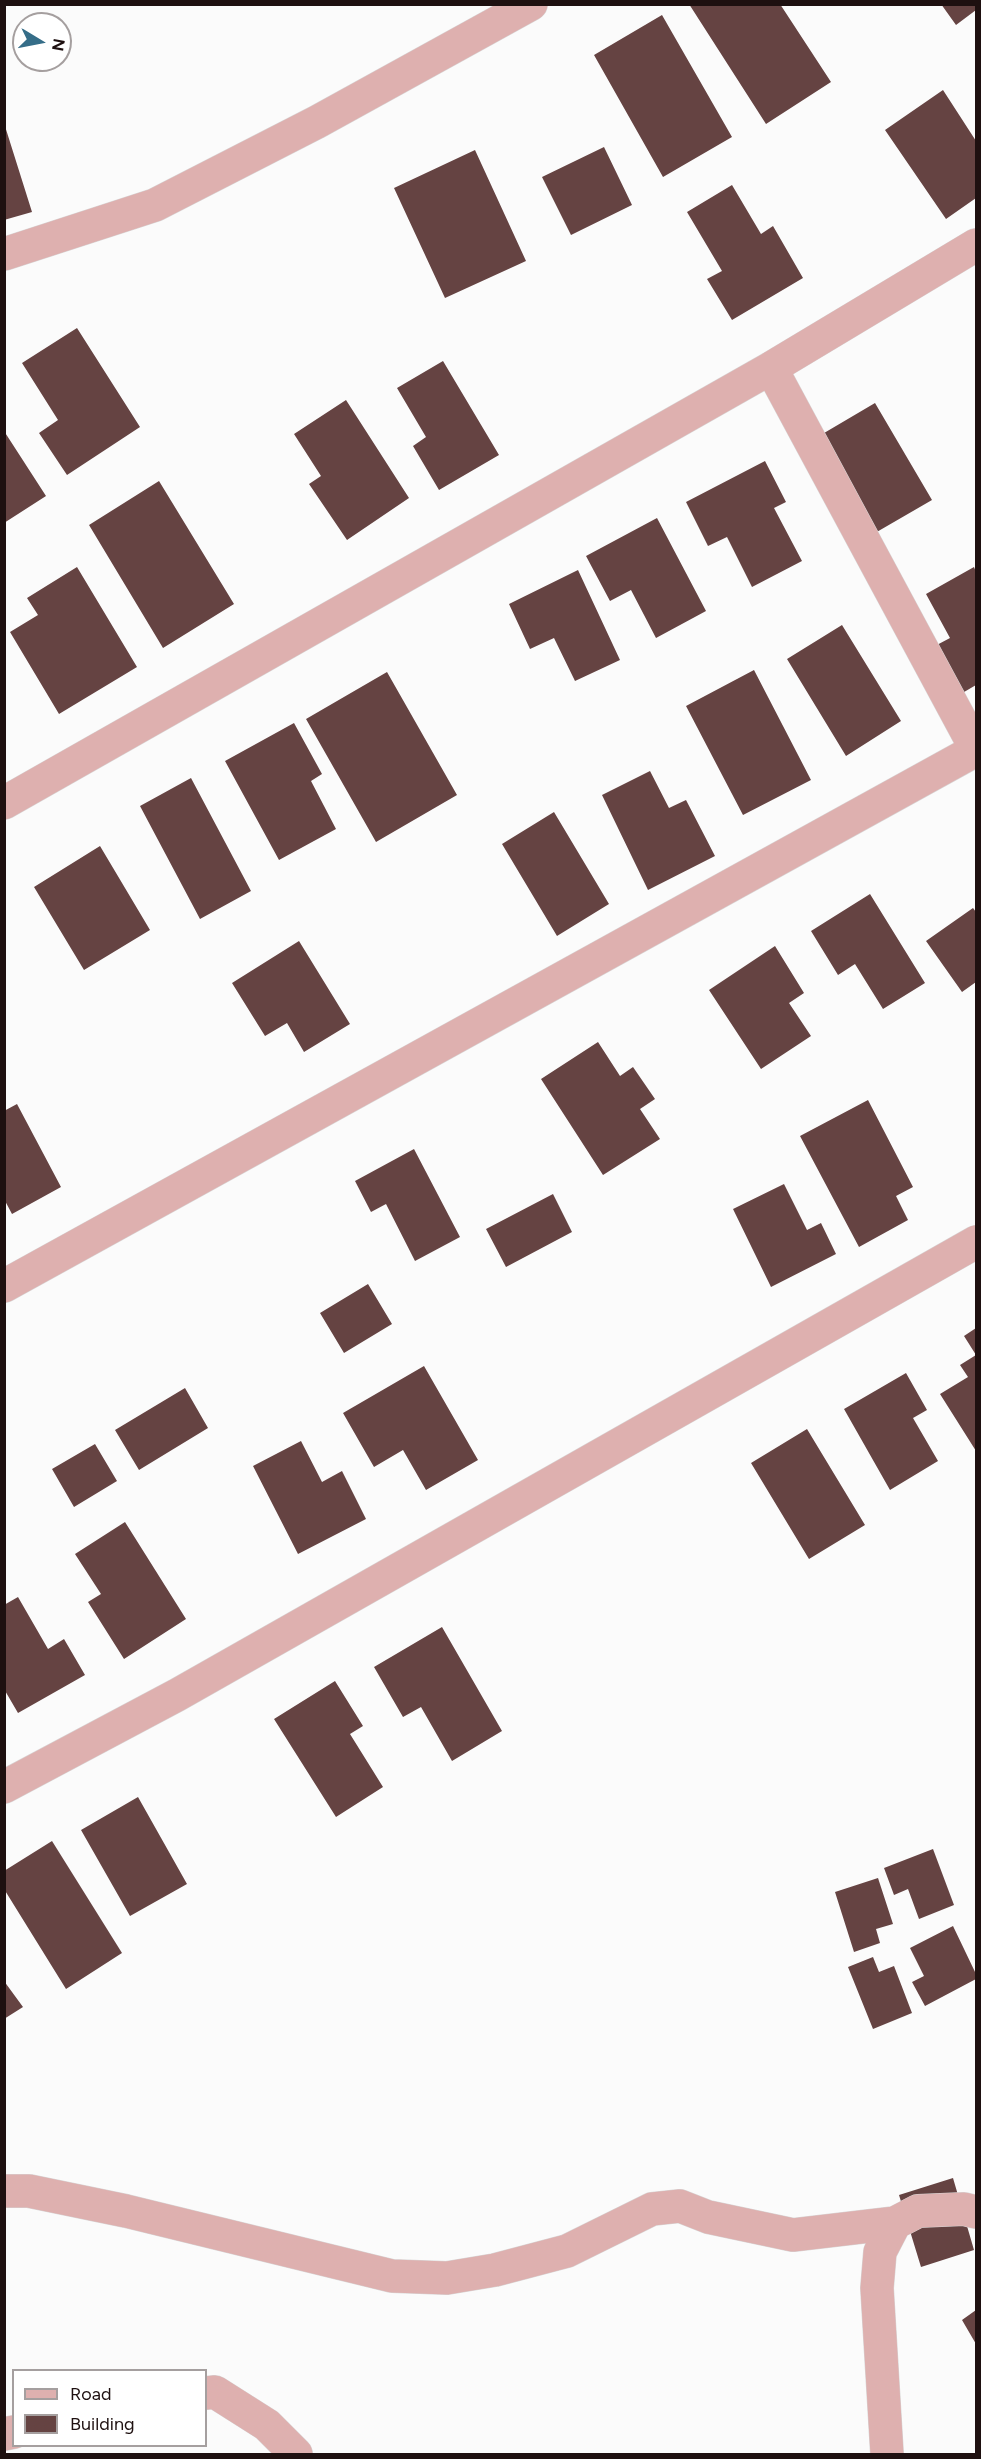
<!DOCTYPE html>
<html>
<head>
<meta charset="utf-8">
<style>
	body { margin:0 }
	#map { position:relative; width:981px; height:2459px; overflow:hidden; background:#fbfbfb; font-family:Figtree,sans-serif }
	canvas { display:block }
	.frame { position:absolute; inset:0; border:6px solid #1e1010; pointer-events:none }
	.legend { position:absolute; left:12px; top:2369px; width:195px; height:78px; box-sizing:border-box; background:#fff; border:2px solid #a59f9f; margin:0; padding:8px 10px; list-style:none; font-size:18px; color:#1e1010 }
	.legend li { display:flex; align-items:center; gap:12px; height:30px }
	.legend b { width:30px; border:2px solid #a59f9f }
	.north { position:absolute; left:12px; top:12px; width:60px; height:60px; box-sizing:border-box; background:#fff; border:2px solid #a59f9f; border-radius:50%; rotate:100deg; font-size:16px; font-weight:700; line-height:24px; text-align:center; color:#1e1010 }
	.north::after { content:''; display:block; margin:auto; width:21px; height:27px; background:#356d88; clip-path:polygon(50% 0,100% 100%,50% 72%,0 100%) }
</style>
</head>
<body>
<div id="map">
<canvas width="981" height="2459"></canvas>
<div class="frame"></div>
<ul class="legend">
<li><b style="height:8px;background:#deb0af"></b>Road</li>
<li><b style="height:16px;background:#654342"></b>Building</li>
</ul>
<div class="north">N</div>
</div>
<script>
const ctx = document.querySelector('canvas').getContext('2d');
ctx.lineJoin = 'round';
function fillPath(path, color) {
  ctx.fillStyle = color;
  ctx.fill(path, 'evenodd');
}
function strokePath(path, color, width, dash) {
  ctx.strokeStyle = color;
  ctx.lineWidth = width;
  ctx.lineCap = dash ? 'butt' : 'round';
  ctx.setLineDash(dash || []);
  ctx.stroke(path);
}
fillPath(new Path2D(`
	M 689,4 L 780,4 L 831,82 L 766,124 Z
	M 941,4 L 976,4 L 976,10 L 956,25 Z
	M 662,15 L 732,137 L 663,177 L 594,55 Z
	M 943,90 L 976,141 L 976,198 L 946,219 L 885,130 Z
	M 4,123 L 32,212 L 4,220 Z
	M 604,147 L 632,205 L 571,235 L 542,177 Z
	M 475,150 L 526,261 L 445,298 L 394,188 Z
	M 732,185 L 761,234 L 773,226 L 803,278 L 732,320 L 707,279 L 722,271 L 687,212 Z
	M 77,328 L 140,427 L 67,475 L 39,433 L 58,420 L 22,363 Z
	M 443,361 L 499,455 L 439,490 L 413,446 L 426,437 L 397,388 Z
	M 346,400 L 409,498 L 347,540 L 309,484 L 321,476 L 294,434 Z
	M 875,403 L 932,500 L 875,533 L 819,436 Z
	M 4,431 L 46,496 L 4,523 Z
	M 765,461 L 786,502 L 774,508 L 802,561 L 752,587 L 727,537 L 708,546 L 686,502 Z
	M 159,481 L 234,604 L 163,648 L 89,525 Z
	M 657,518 L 706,611 L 656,638 L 631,590 L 610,601 L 586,556 Z
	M 77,567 L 137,667 L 59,714 L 10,632 L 38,615 L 27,598 Z
	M 974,567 L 976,572 L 976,685 L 959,695 L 933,647 L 950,638 L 926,594 Z
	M 578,570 L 620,660 L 575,681 L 554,638 L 530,649 L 509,604 Z
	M 842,625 L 901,721 L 846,756 L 787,659 Z
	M 754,670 L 811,780 L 743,815 L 686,706 Z
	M 387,672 L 457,795 L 376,842 L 306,719 Z
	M 294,723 L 322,774 L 311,781 L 336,829 L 279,860 L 225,761 Z
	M 650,771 L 669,808 L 686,800 L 715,856 L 648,890 L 602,795 Z
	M 191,778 L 251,891 L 200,919 L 140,806 Z
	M 554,812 L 609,904 L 557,936 L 502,844 Z
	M 100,846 L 150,930 L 84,970 L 34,887 Z
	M 870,894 L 925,983 L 883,1009 L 855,964 L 838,975 L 811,931 Z
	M 973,908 L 976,912 L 976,982 L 962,992 L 926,941 Z
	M 299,941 L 350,1024 L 304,1052 L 287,1023 L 265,1036 L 232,983 Z
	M 775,946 L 804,993 L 789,1003 L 811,1036 L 761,1069 L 709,990 Z
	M 598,1042 L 620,1076 L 633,1067 L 655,1099 L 640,1109 L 660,1139 L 603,1175 L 541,1079 Z
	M 868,1100 L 913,1187 L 896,1196 L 908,1220 L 859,1247 L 800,1136 Z
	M 17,1104 L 61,1187 L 12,1214 L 4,1199 L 4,1111 Z
	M 414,1149 L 460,1237 L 415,1261 L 386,1204 L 371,1212 L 355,1181 Z
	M 784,1184 L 807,1230 L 821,1223 L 836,1254 L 771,1287 L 733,1209 Z
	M 553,1194 L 572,1232 L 506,1267 L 486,1229 Z
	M 368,1284 L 392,1324 L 344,1353 L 320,1313 Z
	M 976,1328 L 976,1451 L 940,1394 L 968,1377 L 960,1365 L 976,1355 L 964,1336 Z
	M 424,1366 L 478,1460 L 426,1490 L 403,1450 L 374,1467 L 343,1413 Z
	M 906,1373 L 927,1410 L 913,1418 L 938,1461 L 890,1490 L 844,1409 Z
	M 185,1388 L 208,1428 L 139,1470 L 115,1430 Z
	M 807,1429 L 865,1525 L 809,1559 L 751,1463 Z
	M 301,1441 L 322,1482 L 342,1471 L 366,1519 L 298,1554 L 253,1466 Z
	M 95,1444 L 117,1481 L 74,1507 L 52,1469 Z
	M 125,1522 L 186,1619 L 124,1659 L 88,1602 L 101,1594 L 75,1554 Z
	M 18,1597 L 48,1649 L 64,1639 L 85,1675 L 18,1713 L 4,1689 L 4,1605 Z
	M 442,1627 L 502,1731 L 452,1761 L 421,1707 L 403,1717 L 374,1667 Z
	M 335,1681 L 363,1726 L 350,1734 L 383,1787 L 336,1817 L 274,1719 Z
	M 138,1797 L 187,1884 L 130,1916 L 81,1830 Z
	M 52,1841 L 122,1953 L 66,1989 L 4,1889 L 4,1871 Z
	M 933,1849 L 954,1905 L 919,1919 L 908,1889 L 894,1895 L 884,1868 Z
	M 878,1878 L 893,1924 L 876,1929 L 880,1943 L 854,1952 L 835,1892 Z
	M 953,1926 L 976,1974 L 976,1979 L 925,2006 L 912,1982 L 924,1976 L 910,1948 Z
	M 873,1957 L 879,1972 L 894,1966 L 912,2013 L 873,2029 L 848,1967 Z
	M 4,1981 L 23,2007 L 4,2019 Z
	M 953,2178 L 974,2250 L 921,2267 L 899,2195 Z
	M 976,2310 L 976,2344 L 962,2320 Z`), '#654342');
const minor = new Path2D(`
	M 4,254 L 155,205 L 317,122 L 531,4
	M 771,368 L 976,749
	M 4,803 L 771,368 L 976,245
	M 4,1286 L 976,750
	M 4,1787 L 177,1695 L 976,1242
	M 4,2191 L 29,2191 L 126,2211 L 392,2276 L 447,2278 L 495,2270 L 567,2251 L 652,2209 L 680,2206 L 708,2217 L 793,2235 L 895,2223 L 918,2211 L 964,2209 L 976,2212
	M 206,2393 L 215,2392 L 267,2425 L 296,2454
	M 4,2434 L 14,2432
	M 887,2454 L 877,2288 L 880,2252 L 895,2223`);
strokePath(minor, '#d8d5d5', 34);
strokePath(minor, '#deb0af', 33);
</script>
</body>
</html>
